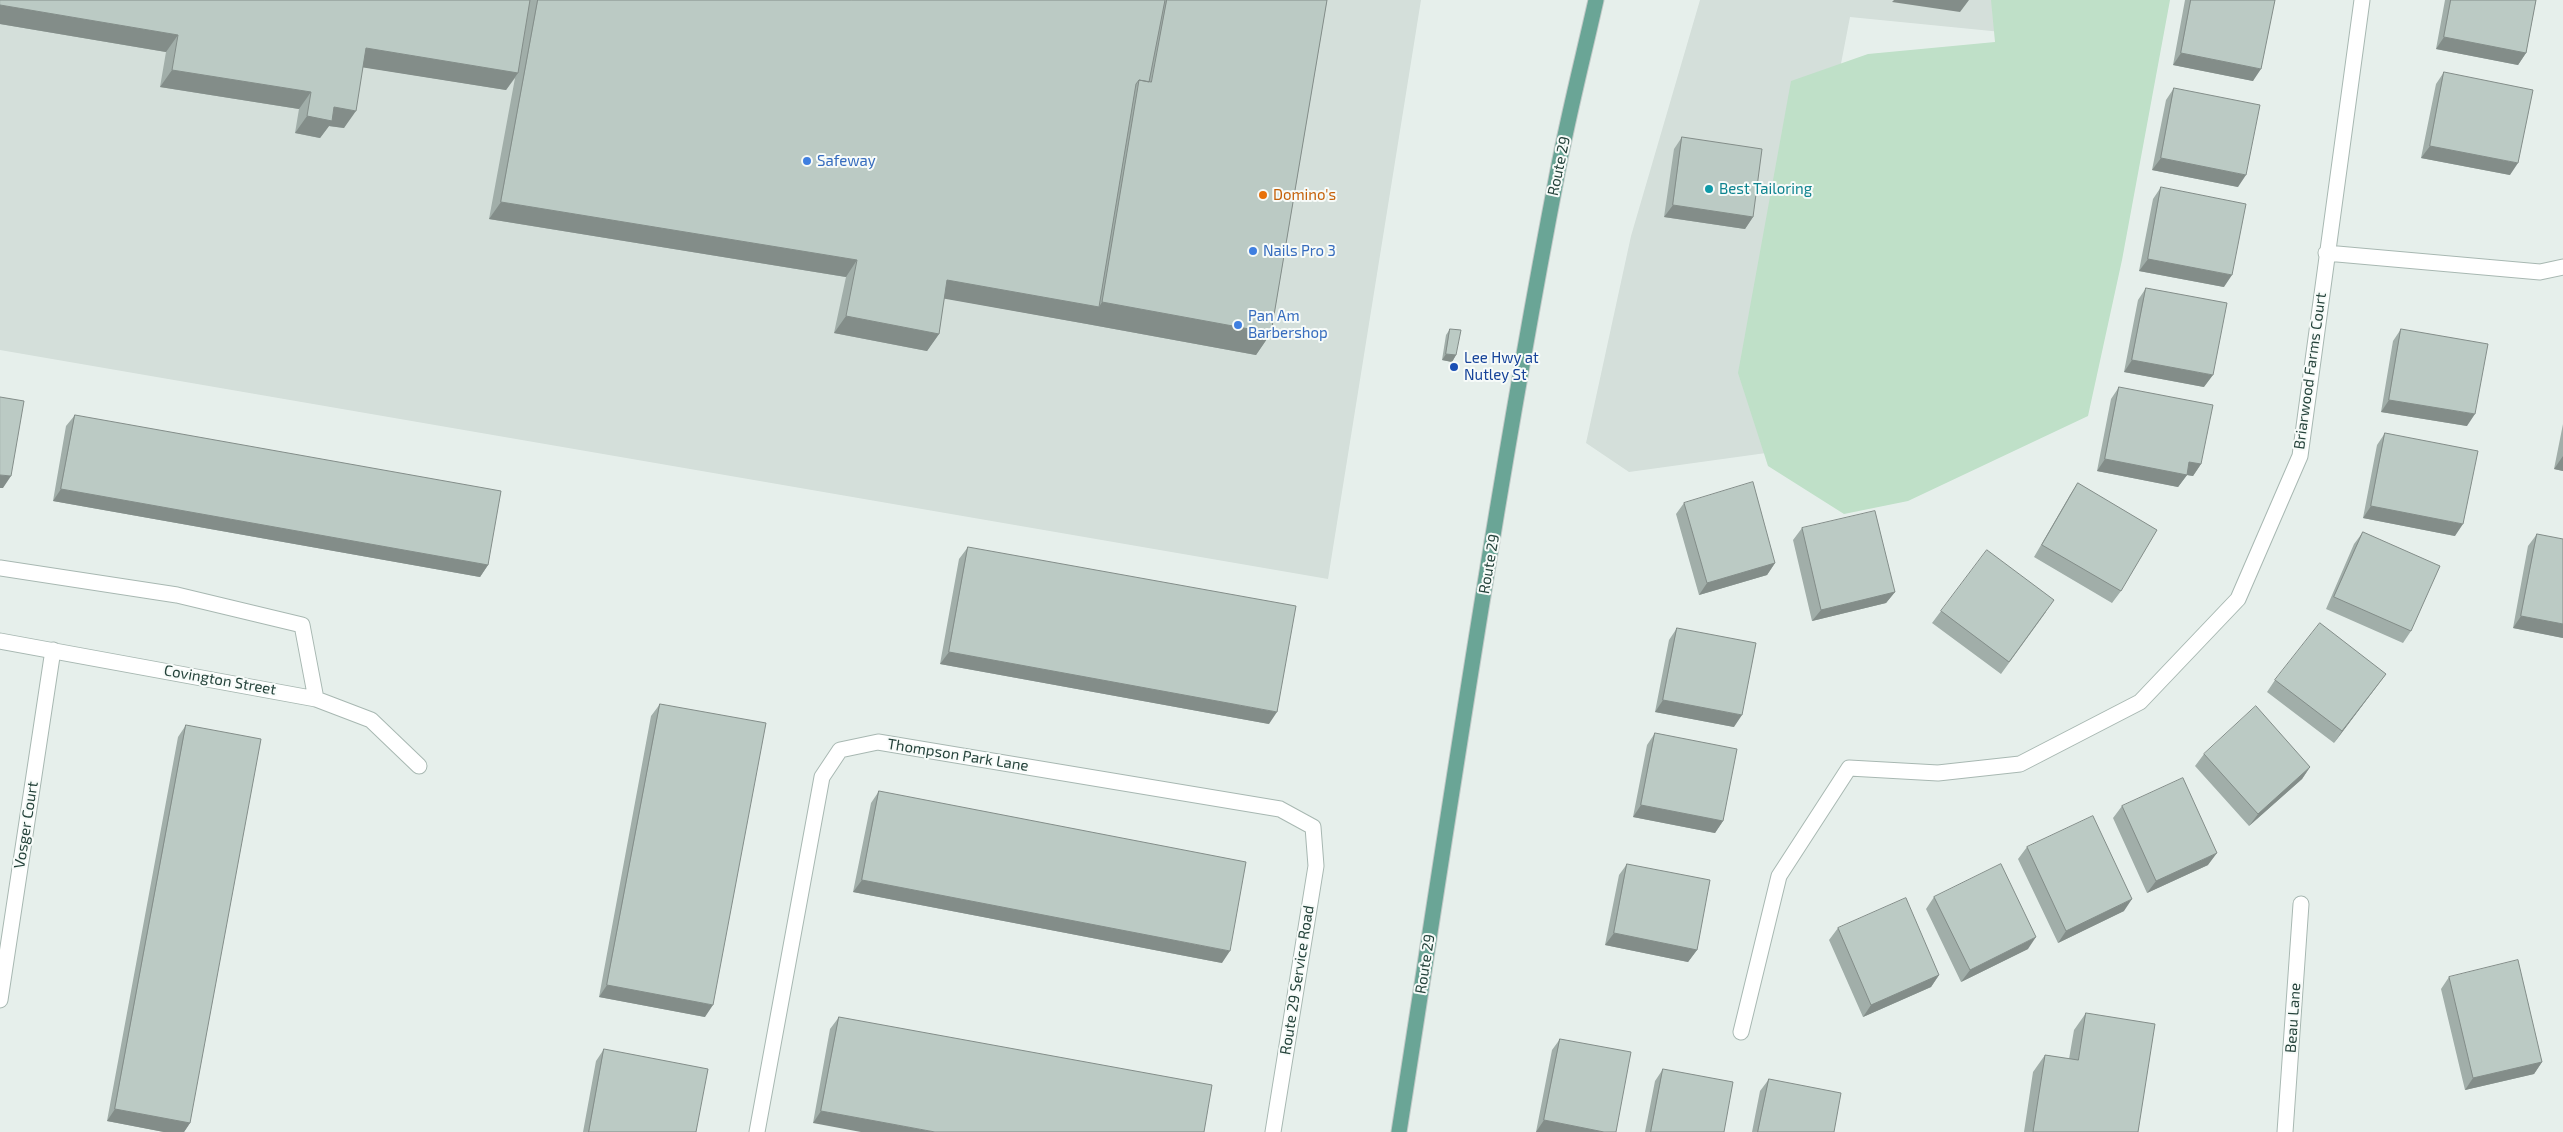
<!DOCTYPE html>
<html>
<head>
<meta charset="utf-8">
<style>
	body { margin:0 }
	canvas { display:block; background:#e6efeb }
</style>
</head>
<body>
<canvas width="2563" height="1132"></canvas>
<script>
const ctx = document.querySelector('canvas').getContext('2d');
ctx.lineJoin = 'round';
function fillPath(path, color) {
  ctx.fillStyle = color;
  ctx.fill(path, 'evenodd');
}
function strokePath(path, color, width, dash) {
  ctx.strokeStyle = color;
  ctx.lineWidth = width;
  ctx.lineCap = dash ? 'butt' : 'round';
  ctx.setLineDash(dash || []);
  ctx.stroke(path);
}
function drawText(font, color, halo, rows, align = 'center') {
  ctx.font = font + ' "Exo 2",sans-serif';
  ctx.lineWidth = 4;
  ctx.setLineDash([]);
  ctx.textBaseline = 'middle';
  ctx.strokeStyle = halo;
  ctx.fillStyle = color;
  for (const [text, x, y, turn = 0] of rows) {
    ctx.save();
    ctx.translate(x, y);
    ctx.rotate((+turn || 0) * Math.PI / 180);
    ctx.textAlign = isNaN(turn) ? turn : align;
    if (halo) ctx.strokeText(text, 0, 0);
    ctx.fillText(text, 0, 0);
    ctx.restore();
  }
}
fillPath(new Path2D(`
	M 0,0 L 1421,0 L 1328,579 L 0,350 Z
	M 1700,0 L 2050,0 L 2042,36 L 1850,17 L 1766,453 L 1629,472 L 1586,443 L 1631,236 Z`), '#d4dfda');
fillPath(new Path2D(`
	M 1991,0 L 2170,0 L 2122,260 L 2088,416 L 1908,501 L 1844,514 L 1768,466 L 1738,373 L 1791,81 L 1868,54 L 1995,42 Z`), '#bfe0c8');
const minor = new Path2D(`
	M 2326,253 L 2540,272 L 2563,267
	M 0,568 L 177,595 L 302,625 L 316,699
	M 0,641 L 316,699 L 371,720 L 419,766
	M 0,1000 L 53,650
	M 1741,1032 L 1779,876 L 1849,768 L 1938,773 L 2020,764 L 2140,702 L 2238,599 L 2300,456 L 2362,0
	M 757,1132 L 822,777 L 840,750 L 878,742 L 1280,809 L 1313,827 L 1316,866 L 1273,1132
	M 2285,1132 L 2301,904`);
const major = new Path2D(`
	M 1399,1132 C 1449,813 1496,492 1557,175 C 1568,116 1583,58 1596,0`);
strokePath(minor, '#a8b8b2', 17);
strokePath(major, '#c2cac8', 17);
strokePath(minor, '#fff', 15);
strokePath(major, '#6aa596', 15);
fillPath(new Path2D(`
	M 0,0 L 1327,0 L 1271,333 L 1256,355 L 1087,324 L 944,298 L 939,334 L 927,351 L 834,333 L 846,277 L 489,219 L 515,78 L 506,90 L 363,67 L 344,128 L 329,126 L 320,138 L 295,133 L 299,109 L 160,87 L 166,52 L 0,24 Z
	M 2185,0 L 2275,0 L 2253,81 L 2173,65 Z
	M 2445,0 L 2536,0 L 2526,53 L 2518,65 L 2436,49 Z
	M 2444,72 L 2510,175 L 2421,158 L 2436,84 Z
	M 2174,88 L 2238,187 L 2152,170 L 2166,100 Z
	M 1682,137 L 1753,217 L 1745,229 L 1664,217 L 1674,149 Z
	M 2161,187 L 2224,287 L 2139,271 L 2153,199 Z
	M 2146,288 L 2204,387 L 2124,372 L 2138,300 Z
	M 1450,329 L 1456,355 L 1452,362 L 1442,360 L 1446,335 Z
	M 2401,329 L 2467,426 L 2381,412 L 2393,341 Z
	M 2119,387 L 2201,464 L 2193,476 L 2187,475 L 2178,487 L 2097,471 L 2111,399 Z
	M 75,415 L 488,565 L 480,577 L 53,501 L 66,426 Z
	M 2563,424 L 2563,471 L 2554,469 Z
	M 2385,433 L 2455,536 L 2363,518 L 2377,445 Z
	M 2078,483 L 2121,591 L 2112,603 L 2034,557 L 2070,495 Z
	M 1684,503 L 1775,563 L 1767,575 L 1699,595 L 1676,514 Z
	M 1802,528 L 1895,592 L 1886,603 L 1812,621 L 1793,540 Z
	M 2363,532 L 2411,631 L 2403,643 L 2326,609 L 2354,544 Z
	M 2537,534 L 2563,638 L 2513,628 L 2528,546 Z
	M 968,547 L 1269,724 L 940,664 L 959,559 Z
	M 1941,611 L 2046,612 L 2001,674 L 1932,623 Z
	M 1677,628 L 1734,727 L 1655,712 L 1669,640 Z
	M 2386,674 L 2334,743 L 2267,692 L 2275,680 Z
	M 660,704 L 705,1017 L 599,997 L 651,716 Z
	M 186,725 L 190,1123 L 184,1132 L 164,1132 L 107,1121 L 178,737 Z
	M 1655,733 L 1723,821 L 1715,833 L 1633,817 L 1647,745 Z
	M 2204,754 L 2310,767 L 2302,779 L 2249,826 L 2195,766 Z
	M 879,791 L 1222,963 L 853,892 L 871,803 Z
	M 2122,806 L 2208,865 L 2147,893 L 2113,818 Z
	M 2027,847 L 2124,911 L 2058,943 L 2018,859 Z
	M 1627,864 L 1697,950 L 1688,962 L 1605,945 L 1619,875 Z
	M 1934,897 L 2028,949 L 1961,982 L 1926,909 Z
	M 1838,928 L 1939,975 L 1931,987 L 1863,1017 L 1829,940 Z
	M 2449,977 L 2542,1062 L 2534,1074 L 2465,1090 L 2441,989 Z
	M 2086,1013 L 2138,1132 L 2024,1132 L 2033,1072 L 2045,1055 L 2069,1059 L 2074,1030 Z
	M 839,1017 L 1204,1132 L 813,1123 L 830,1029 Z
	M 1560,1039 L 1616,1132 L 1536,1132 L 1552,1050 Z
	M 604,1049 L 696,1132 L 583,1132 L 596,1061 Z
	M 1663,1069 L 1724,1132 L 1645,1132 L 1655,1081 Z
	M 1769,1079 L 1834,1132 L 1752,1132 L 1760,1091 Z`), '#a1aea9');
fillPath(new Path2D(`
	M 1894,0 L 1969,0 L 1960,12 L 1892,2 Z
	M 0,5 L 178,35 L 166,52 L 0,24 Z
	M 2444,37 L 2526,53 L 2518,65 L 2436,49 Z
	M 366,48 L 518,73 L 506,90 L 354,66 Z
	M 2181,53 L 2261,69 L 2253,81 L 2173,65 Z
	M 172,70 L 311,92 L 299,109 L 160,87 Z
	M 334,107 L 356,111 L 344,128 L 329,126 L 320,138 L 295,133 L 307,116 Z
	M 2430,146 L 2518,163 L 2510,175 L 2421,158 Z
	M 2161,158 L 2246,175 L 2238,187 L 2152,170 Z
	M 501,202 L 857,260 L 846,277 L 489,219 Z
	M 1673,205 L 1753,217 L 1745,229 L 1664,217 Z
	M 2148,259 L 2232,275 L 2224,287 L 2139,271 Z
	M 947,280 L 1099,307 L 1102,302 L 1271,333 L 1256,355 L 1087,324 L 935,297 Z
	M 846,316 L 939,334 L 927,351 L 834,333 Z
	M 1446,354 L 1456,355 L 1452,362 L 1442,360 Z
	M 2132,360 L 2213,375 L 2204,387 L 2124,372 Z
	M 2389,400 L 2475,414 L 2467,426 L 2381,412 Z
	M 2563,456 L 2563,471 L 2554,469 Z
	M 2105,459 L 2187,475 L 2178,487 L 2097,471 Z
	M 2189,462 L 2201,464 L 2193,476 L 2181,474 Z
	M 0,475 L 11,476 L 3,488 L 0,488 Z
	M 61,489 L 488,565 L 480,577 L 53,501 Z
	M 2371,506 L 2463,524 L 2455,536 L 2363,518 Z
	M 1775,563 L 1767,575 L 1699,595 L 1707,583 Z
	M 1895,592 L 1886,603 L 1812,621 L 1821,610 Z
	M 2521,616 L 2563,624 L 2563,638 L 2513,628 Z
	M 949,652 L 1277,712 L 1269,724 L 940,664 Z
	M 2386,674 L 2377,686 L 2334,743 L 2342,731 Z
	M 1663,700 L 1742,715 L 1734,727 L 1655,712 Z
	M 2310,767 L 2302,779 L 2249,826 L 2258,814 Z
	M 1641,805 L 1723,821 L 1715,833 L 1633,817 Z
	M 2217,853 L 2208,865 L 2147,893 L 2156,881 Z
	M 862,880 L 1230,951 L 1222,963 L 853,892 Z
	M 2132,899 L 2124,911 L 2058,943 L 2066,931 Z
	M 1614,933 L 1697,950 L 1688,962 L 1605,945 Z
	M 2036,937 L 2028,949 L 1961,982 L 1970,970 Z
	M 1939,975 L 1931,987 L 1863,1017 L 1871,1005 Z
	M 607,985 L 713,1005 L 705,1017 L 599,997 Z
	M 2542,1062 L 2534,1074 L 2465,1090 L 2473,1078 Z
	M 115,1109 L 190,1123 L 184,1132 L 164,1132 L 107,1121 Z
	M 821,1111 L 935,1132 L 861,1132 L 813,1123 Z
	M 1544,1120 L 1604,1132 L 1536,1132 Z`), '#838d89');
const building = new Path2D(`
	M 0,0 L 530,0 L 518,73 L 366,48 L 356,111 L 334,107 L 332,121 L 307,116 L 311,92 L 172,70 L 178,35 L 0,5 Z
	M 538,0 L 1165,0 L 1149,82 L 1139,80 L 1136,84 L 1099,307 L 947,280 L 939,334 L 846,316 L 857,260 L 501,202 Z
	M 1167,0 L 1327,0 L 1271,333 L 1102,302 L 1139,80 L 1151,82 Z
	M 2191,0 L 2275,0 L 2261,69 L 2181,53 Z
	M 2451,0 L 2536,0 L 2526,53 L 2444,37 Z
	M 2444,72 L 2533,90 L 2518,163 L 2430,146 Z
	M 2174,88 L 2260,105 L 2246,175 L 2161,158 Z
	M 1682,137 L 1762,149 L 1753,217 L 1673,205 Z
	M 2161,187 L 2246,204 L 2232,275 L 2148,259 Z
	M 2146,288 L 2227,303 L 2213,375 L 2132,360 Z
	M 1450,329 L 1461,330 L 1456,355 L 1446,354 Z
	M 2401,329 L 2488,344 L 2475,414 L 2389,400 Z
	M 2119,387 L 2213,405 L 2201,464 L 2189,462 L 2187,475 L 2105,459 Z
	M 0,397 L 24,401 L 11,476 L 0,475 Z
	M 75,415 L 501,491 L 488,565 L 61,489 Z
	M 2385,433 L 2478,451 L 2463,524 L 2371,506 Z
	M 1753,482 L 1775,563 L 1707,583 L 1684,503 Z
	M 2078,483 L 2157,530 L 2121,591 L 2042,545 Z
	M 1875,511 L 1895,592 L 1821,610 L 1802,528 Z
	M 2363,532 L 2440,566 L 2411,631 L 2334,597 Z
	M 2537,534 L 2563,539 L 2563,624 L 2521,616 Z
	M 968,547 L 1296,606 L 1277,712 L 949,652 Z
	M 1987,550 L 2054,600 L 2009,662 L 1941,611 Z
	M 2320,623 L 2386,674 L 2342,731 L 2275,680 Z
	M 1677,628 L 1756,643 L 1742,715 L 1663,700 Z
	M 660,704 L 766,723 L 713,1005 L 607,985 Z
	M 2256,706 L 2310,767 L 2258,814 L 2204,754 Z
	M 186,725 L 261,739 L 190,1123 L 115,1109 Z
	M 1655,733 L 1737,749 L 1723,821 L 1641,805 Z
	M 2183,778 L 2217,853 L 2156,881 L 2122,806 Z
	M 879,791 L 1246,862 L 1230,951 L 862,880 Z
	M 2093,816 L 2132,899 L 2066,931 L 2027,847 Z
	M 1627,864 L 1710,880 L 1697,950 L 1614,933 Z
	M 2001,864 L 2036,937 L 1970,970 L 1934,897 Z
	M 1906,898 L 1939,975 L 1871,1005 L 1838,928 Z
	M 2518,960 L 2542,1062 L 2473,1078 L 2449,977 Z
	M 2086,1013 L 2155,1024 L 2138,1132 L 2033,1132 L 2045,1055 L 2078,1060 Z
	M 839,1017 L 1212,1085 L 1204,1132 L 935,1132 L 821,1111 Z
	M 1560,1039 L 1631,1052 L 1616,1132 L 1604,1132 L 1544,1120 Z
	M 604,1049 L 708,1069 L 696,1132 L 589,1132 Z
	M 1663,1069 L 1733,1082 L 1724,1132 L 1651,1132 Z
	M 1769,1079 L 1841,1093 L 1834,1132 L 1758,1132 Z`);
fillPath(building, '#bbcac4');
strokePath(building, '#838d89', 1);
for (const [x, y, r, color] of [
	[807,161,5,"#3f7fe0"],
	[1709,189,5,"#0f9aa8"],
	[1263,195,5,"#e8710a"],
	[1253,251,5,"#3f7fe0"],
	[1238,325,5,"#3f7fe0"],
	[1454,367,5,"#1a4fb4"]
]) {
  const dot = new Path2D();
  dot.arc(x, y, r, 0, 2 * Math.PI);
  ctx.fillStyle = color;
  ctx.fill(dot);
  strokePath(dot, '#f7fbf9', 2);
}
drawText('15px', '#366cbe', '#f7fbf9', [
	["Safeway",817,161],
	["Nails Pro 3",1263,251],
	["Pan Am",1248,316],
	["Barbershop",1248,333]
], 'left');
drawText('15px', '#24423a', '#f7fbf9', [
	["Route 29",1559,166,-78],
	["Briarwood Farms Court",2310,371,-82],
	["Route 29",1489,564,-80],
	["Covington Street",220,680,10],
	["Thompson Park Lane",958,755,9],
	["Vosger Court",26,825,-81],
	["Route 29",1425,964,-81],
	["Route 29 Service Road",1297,980,-81],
	["Beau Lane",2293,1018,-86]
]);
drawText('15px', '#0d838f', '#f7fbf9', [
	["Best Tailoring",1719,189]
], 'left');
drawText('15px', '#c56008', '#f7fbf9', [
	["Domino's",1273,195]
], 'left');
drawText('15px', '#164399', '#f7fbf9', [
	["Lee Hwy at",1464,358],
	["Nutley St",1464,375]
], 'left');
</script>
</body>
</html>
